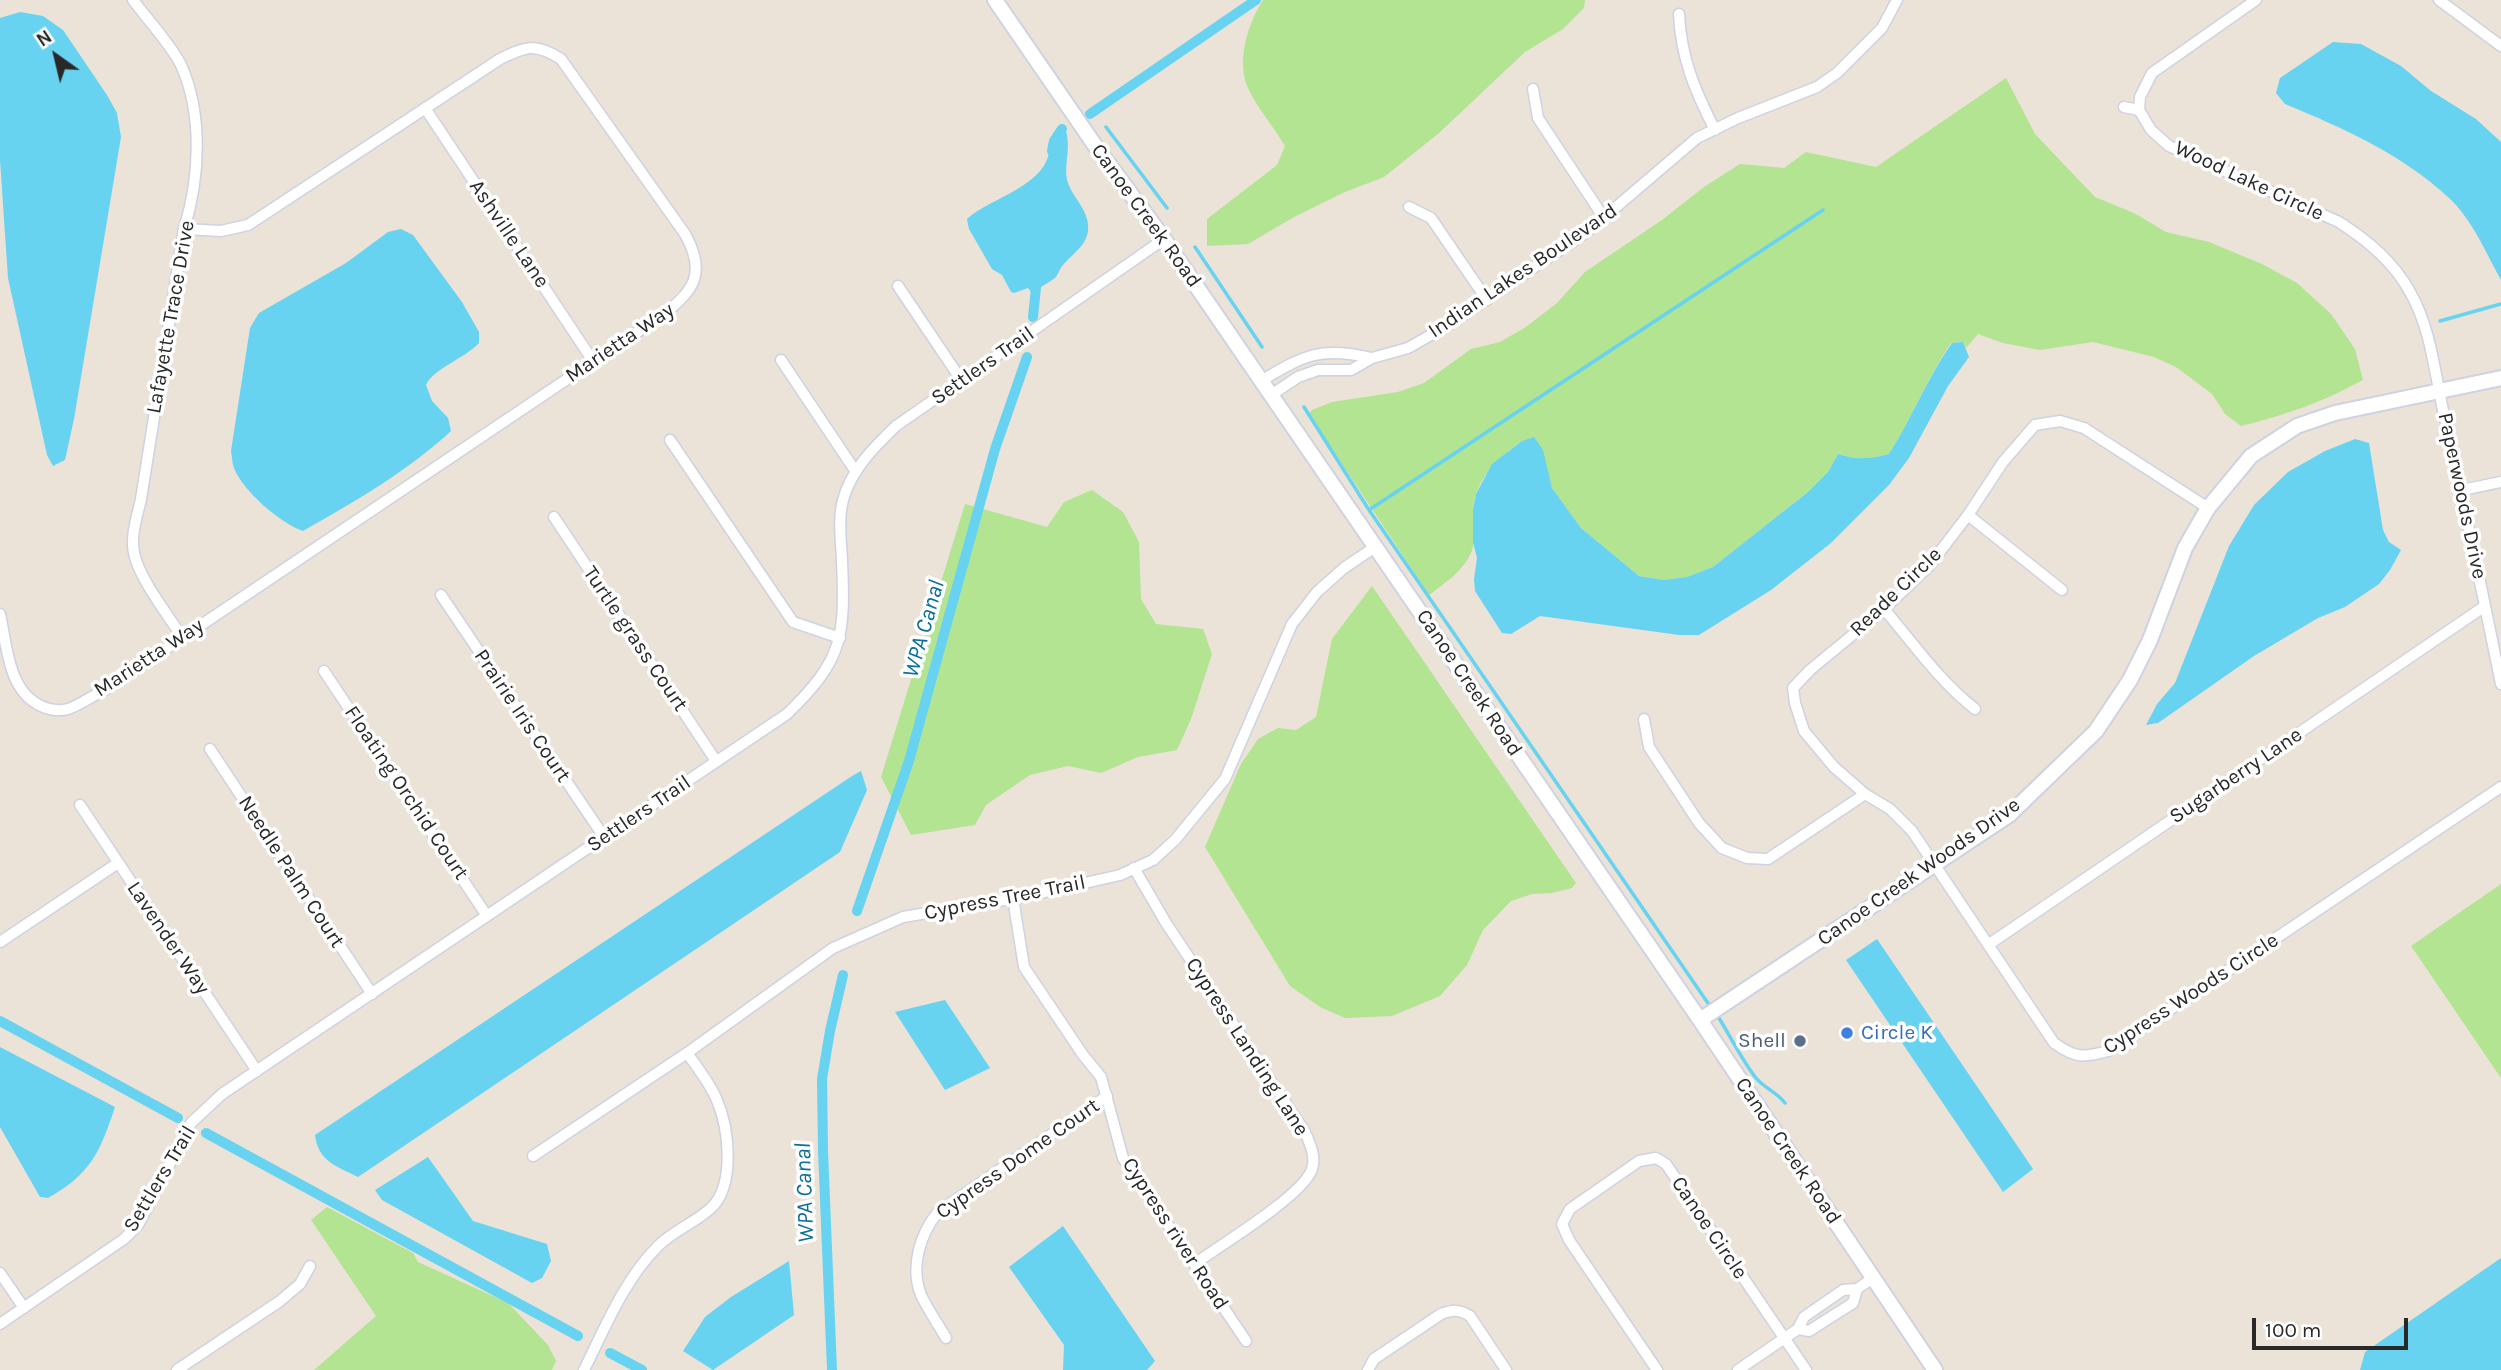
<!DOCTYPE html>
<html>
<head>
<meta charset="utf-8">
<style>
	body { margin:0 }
	#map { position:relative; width:2501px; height:1370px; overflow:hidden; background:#ebe2d8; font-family:Karla,sans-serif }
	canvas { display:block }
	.north { position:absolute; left:21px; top:21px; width:70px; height:70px; -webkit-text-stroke:5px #fff; paint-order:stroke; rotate:326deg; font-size:19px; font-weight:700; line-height:28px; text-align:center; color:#282828 }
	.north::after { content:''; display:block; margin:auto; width:24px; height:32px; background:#282828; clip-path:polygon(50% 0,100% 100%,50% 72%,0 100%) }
	.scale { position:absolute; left:2252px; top:1318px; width:156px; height:32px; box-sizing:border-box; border:4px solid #282828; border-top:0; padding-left:9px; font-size:21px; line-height:24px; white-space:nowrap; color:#282828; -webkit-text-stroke:5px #fff; paint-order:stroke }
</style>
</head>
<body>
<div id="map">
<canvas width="2501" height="1370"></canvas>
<div class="north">N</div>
<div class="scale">100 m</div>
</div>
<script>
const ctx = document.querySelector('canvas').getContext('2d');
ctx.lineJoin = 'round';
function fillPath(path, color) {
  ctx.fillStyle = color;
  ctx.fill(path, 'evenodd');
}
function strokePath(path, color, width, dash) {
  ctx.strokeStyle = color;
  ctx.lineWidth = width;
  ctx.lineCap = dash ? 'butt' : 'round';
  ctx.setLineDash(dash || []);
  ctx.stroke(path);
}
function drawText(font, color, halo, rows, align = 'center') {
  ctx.font = font + ' Karla,sans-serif';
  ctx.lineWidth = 7;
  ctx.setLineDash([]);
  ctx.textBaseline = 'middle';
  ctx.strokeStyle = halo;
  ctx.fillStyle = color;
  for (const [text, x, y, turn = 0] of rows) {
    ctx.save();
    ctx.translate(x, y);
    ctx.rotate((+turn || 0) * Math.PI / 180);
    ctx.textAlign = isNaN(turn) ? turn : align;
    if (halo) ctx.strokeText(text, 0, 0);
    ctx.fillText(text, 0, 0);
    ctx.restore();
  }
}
fillPath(new Path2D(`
	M 1263,0 L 1585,0 L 1584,8 L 1563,29 L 1525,52 L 1439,133 L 1384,177 L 1345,192 L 1296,216 L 1248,244 L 1207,246 L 1207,219 L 1277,165 L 1285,146 C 1274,127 1258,109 1249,90 C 1235,62 1248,24 1263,0 Z
	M 2006,78 L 2035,134 L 2095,197 L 2134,213 L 2166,232 L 2209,242 L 2262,264 L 2297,283 L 2331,314 L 2355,349 L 2363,380 C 2325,401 2283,416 2241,426 L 2225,414 L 2212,394 L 2176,367 L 2154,357 L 2093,342 L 2040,350 L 2003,343 L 1978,334 L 1966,348 L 1963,342 L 1951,343 C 1927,378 1912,418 1889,454 C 1871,459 1856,460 1838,454 L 1828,472 L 1808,492 L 1713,567 L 1687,577 L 1663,580 L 1639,576 L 1581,528 L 1552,488 L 1547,472 L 1522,441 C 1499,457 1475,479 1473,510 C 1473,524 1477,539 1471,553 C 1463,571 1444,584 1429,595 L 1309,414 L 1312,410 L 1332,402 L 1398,392 L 1424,383 L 1471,349 L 1500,342 L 1526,327 L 1557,303 L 1585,272 L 1662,220 L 1704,187 L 1740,164 L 1784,168 L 1806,152 L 1876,167 Z
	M 1092,490 L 1123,512 L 1139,542 L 1141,599 L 1156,624 L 1203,629 L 1212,654 L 1191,719 L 1177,750 L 1138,757 L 1101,773 L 1068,766 L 1030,775 L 986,805 L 975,825 L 911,835 L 881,777 L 965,504 L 1047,527 L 1064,502 Z
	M 1372,586 L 1576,883 L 1572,888 L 1552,893 L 1532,894 L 1511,901 L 1483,930 L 1467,965 L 1440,996 L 1392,1016 L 1345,1018 L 1320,1007 L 1290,986 L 1205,847 L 1241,764 L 1258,739 L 1278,728 L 1296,730 L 1316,717 L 1332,639 Z
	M 2501,884 L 2501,1078 L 2411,946 Z
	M 327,1207 L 413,1253 L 418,1262 L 508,1303 L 548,1345 L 556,1361 L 552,1370 L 314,1370 L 376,1316 L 311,1220 Z`), '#b2e492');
fillPath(new Path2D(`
	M 20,12 L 43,16 L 63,30 L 107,95 L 117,113 L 121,137 L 74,419 L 65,460 L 53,466 L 47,455 L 8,278 L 0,160 L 0,18 Z
	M 2333,42 L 2361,44 L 2401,66 L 2431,91 L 2476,119 L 2501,142 L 2501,280 C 2486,253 2472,219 2449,198 C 2402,154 2343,128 2285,104 L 2276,93 L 2280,78 Z
	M 1066,131 C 1071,148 1064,164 1067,180 C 1071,195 1083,204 1087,219 C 1093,242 1075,251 1063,265 C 1060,268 1058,275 1055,278 C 1048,283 1039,288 1032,293 L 1028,288 L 1014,293 L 1011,292 L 1002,275 L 992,269 L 969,229 L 967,219 C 991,197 1054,184 1049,143 Z
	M 401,229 L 413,235 L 462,302 L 479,332 L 479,343 C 464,359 434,368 426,385 L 432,401 L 448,418 L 451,431 C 408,471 354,502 303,531 C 280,523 243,491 234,468 C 232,463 232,456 231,451 L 250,328 L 259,313 L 346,263 L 388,232 Z
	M 1963,342 L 1969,357 L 1948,386 L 1909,458 L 1889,485 L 1831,543 L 1771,590 L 1699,635 L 1679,635 L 1540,616 L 1511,634 L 1502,633 L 1475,591 L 1474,579 L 1477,558 L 1473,542 L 1473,509 L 1476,494 L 1492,464 L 1522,441 L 1534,437 L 1543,450 L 1552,488 L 1581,528 L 1639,576 L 1663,580 L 1687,577 L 1713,567 L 1808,492 L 1828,472 L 1838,454 C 1856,460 1871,459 1889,454 C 1912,418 1927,378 1952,343 Z
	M 2355,439 L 2369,443 L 2383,530 L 2389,542 L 2401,550 L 2390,570 L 2379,584 L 2345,607 L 2318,618 L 2254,656 L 2158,723 L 2146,725 L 2157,704 L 2175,683 L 2229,546 L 2254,505 L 2288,472 L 2325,451 Z
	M 861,771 L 867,790 L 840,852 L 358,1177 C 336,1166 318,1161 315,1135 L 852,776 Z
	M 1877,939 L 2033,1169 L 2003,1192 L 1846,960 Z
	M 945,1000 L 990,1068 L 945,1090 L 895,1012 Z
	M 0,1047 L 115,1107 C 100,1152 91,1174 48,1198 L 40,1197 L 0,1127 Z
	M 428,1157 L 473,1221 L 547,1244 L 551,1261 L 542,1278 L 532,1283 L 382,1200 L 375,1190 Z
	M 1063,1226 L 1155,1361 L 1147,1370 L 1063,1370 L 1064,1345 L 1009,1267 Z
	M 2501,1258 L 2501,1370 L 2360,1370 L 2365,1352 Z
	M 789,1261 L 794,1315 L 713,1370 L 683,1351 L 705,1317 L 731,1297 Z`), '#67d3f1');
strokePath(new Path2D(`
	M 1106,127 L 1167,208
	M 1195,247 L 1262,347
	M 2440,321 L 2501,304
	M 1304,407 L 1369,510 L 1823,210
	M 1369,510 L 1712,1009
	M 1717,1015 C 1730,1035 1741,1059 1756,1078 C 1764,1088 1777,1092 1785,1103`), '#67d3f1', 3.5);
strokePath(new Path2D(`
	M 1090,114 L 1256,0
	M 1052,151 L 1054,141 L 1062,129
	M 1033,317 L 1037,278
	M 857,911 L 909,761 L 995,449 L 1027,357
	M 0,1021 L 178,1118
	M 206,1133 L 578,1336
	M 610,1353 L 642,1370
	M 832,1370 L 823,1151 L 822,1079 L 830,1031 L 843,975`), '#67d3f1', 10);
const street = new Path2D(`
	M 133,0 C 147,19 172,46 181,65 C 203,114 200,178 184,229 L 141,499 C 138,513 132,530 133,544 C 133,572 167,613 182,637
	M 2256,0 L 2152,73 L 2140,97 L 2139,110 L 2151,130 L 2169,146 L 2339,222 C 2368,241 2393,261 2410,292 C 2432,330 2435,378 2445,419 C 2465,507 2483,596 2501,684
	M 2439,0 L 2501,46
	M 1679,14 C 1681,58 1695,91 1715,130
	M 1533,89 L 1538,118 L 1604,218
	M 2124,107 L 2139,110
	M 425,108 L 593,361
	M 1409,207 L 1431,218 L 1487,300
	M 898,286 L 962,381
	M 781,360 L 856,472
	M 1261,381 C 1304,355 1321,346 1372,358
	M 1271,395 L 1298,377 L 1318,370 L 1351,370 L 1372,358 L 1408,348 L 1450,324 L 1588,231 L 1697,138 L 1738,118 L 1817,87 L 1837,73 L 1882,28 L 1897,0
	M 670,440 L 793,622 L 840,638
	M 2462,490 L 2501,482
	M 2208,508 L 2084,428 L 2060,421 L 2035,425 L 2003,462 L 1968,515 L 1929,566 L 1884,609 L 1810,670 L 1793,688 L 1795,703 L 1804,731 L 1834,767 L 1865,794 L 1890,809 L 1912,831 L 2054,1043 C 2075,1058 2083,1058 2108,1051 L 2501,787
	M 1968,515 L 2062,590
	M 554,517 L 716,761
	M 441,595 L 604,837
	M 1884,609 C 1913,643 1940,682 1975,709
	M 0,614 C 7,646 8,691 41,706 C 50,710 58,712 68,709 C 80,705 92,696 103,691 L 661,316 C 694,292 707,273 685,234 L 561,59 C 535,43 527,46 500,59 L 248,225 L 221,231 L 184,229
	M 324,671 L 487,916
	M 1644,719 L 1649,747 L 1699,823 L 1722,848 L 1747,858 L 1768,859 L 1865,794
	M 210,749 L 372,994
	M 80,805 L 257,1071
	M 1134,868 L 1166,923 L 1305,1132 C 1310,1144 1316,1156 1312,1169 C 1305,1194 1218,1247 1194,1264
	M 1013,898 L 1024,967 L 1083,1055 L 1101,1077 L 1123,1158 L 1246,1341
	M 0,942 L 118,863
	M 1988,945 L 2485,606
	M 533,1156 L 687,1053 L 833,948 L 903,917 L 1028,896 L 1120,875 L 1153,860 L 1175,840 L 1225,779 L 1292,624 L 1317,592 L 1344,568 L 1375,547
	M 0,1273 L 24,1308
	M 0,1324 L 124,1239 L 138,1225 L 191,1123 L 222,1094 L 787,714 C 844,659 845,636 842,560 C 841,540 838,519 843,500 C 851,470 874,447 896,426 L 1164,239
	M 1798,1329 L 1809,1331 L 1853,1303 L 1857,1289
	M 946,1338 C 938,1324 928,1310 921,1295 C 910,1267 920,1234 938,1212 L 1107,1096
	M 177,1370 L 280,1301 L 300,1284 L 310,1266
	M 584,1370 C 605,1328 624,1280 658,1246 C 673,1231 694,1223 710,1209 C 736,1186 729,1127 716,1098 C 709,1082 697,1067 687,1053
	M 1368,1370 L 1374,1359 L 1441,1314 C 1452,1310 1459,1309 1470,1316 L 1506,1370
	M 1657,1370 L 1569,1240 L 1562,1224 L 1570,1209 L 1639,1161 L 1656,1158 L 1666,1164 L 1806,1370
	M 1738,1370 L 1798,1329 L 1804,1317 L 1843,1290 L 1857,1289 L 1873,1278`);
const secondary = new Path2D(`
	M 995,0 L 1094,144 L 1164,239 L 1700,1020 L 1935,1370
	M 1700,1020 L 2009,815 L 2096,731 L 2130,680 L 2150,640 L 2185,548 L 2208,508 L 2251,456 L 2297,426 L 2335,413 L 2501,378`);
strokePath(street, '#ced2e1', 13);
strokePath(secondary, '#ced2e1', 18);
strokePath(street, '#fff', 10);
strokePath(secondary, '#fff', 14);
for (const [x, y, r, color] of [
	[1847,1033,7,"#3f7fe0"],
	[1800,1041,7,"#5c6f8a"]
]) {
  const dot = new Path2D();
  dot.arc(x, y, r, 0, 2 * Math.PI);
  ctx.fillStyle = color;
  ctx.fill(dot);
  strokePath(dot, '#fff', 2.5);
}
drawText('21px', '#282828', '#fff', [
	["Wood Lake Circle",2249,181,25],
	["Canoe Creek Road",1146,216,54],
	["Ashville Lane",509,234,56],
	["Indian Lakes Boulevard",1523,271,-34],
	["Lafayette Trace Drive",171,317,-80],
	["Marietta Way",620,343,-34],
	["Settlers Trail",983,366,-35],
	["Paperwoods Drive",2462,496,78],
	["Reade Circle",1896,592,-44],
	["Turtle grass Court",635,639,56],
	["Marietta Way",149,658,-33],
	["Canoe Creek Road",1469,683,56],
	["Prairie Iris Court",522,716,56],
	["Sugarberry Lane",2236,776,-34],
	["Floating Orchid Court",406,793,56],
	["Settlers Trail",639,814,-34],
	["Needle Palm Court",291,872,57],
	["Canoe Creek Woods Drive",1919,872,-35],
	["Cypress Tree Trail",1005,898,-11],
	["Lavender Way",168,938,56],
	["Cypress Woods Circle",2191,994,-33],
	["Cypress Landing Lane",1247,1047,57],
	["Canoe Creek Road",1788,1151,56],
	["Cypress Dome Court",1018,1159,-35],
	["Settlers Trail",160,1179,-59],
	["Canoe Circle",1709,1228,56],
	["Cypress river Road",1175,1234,57]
]);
drawText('21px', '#366cbe', '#fff', [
	["Circle K",1861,1033]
], 'left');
drawText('21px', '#4e5e75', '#fff', [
	["Shell",1786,1041]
], 'right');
drawText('italic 23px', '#0a6f99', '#fff', [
	["WPA Canal",924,629,-74],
	["WPA Canal",805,1193,-92]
]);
</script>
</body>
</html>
